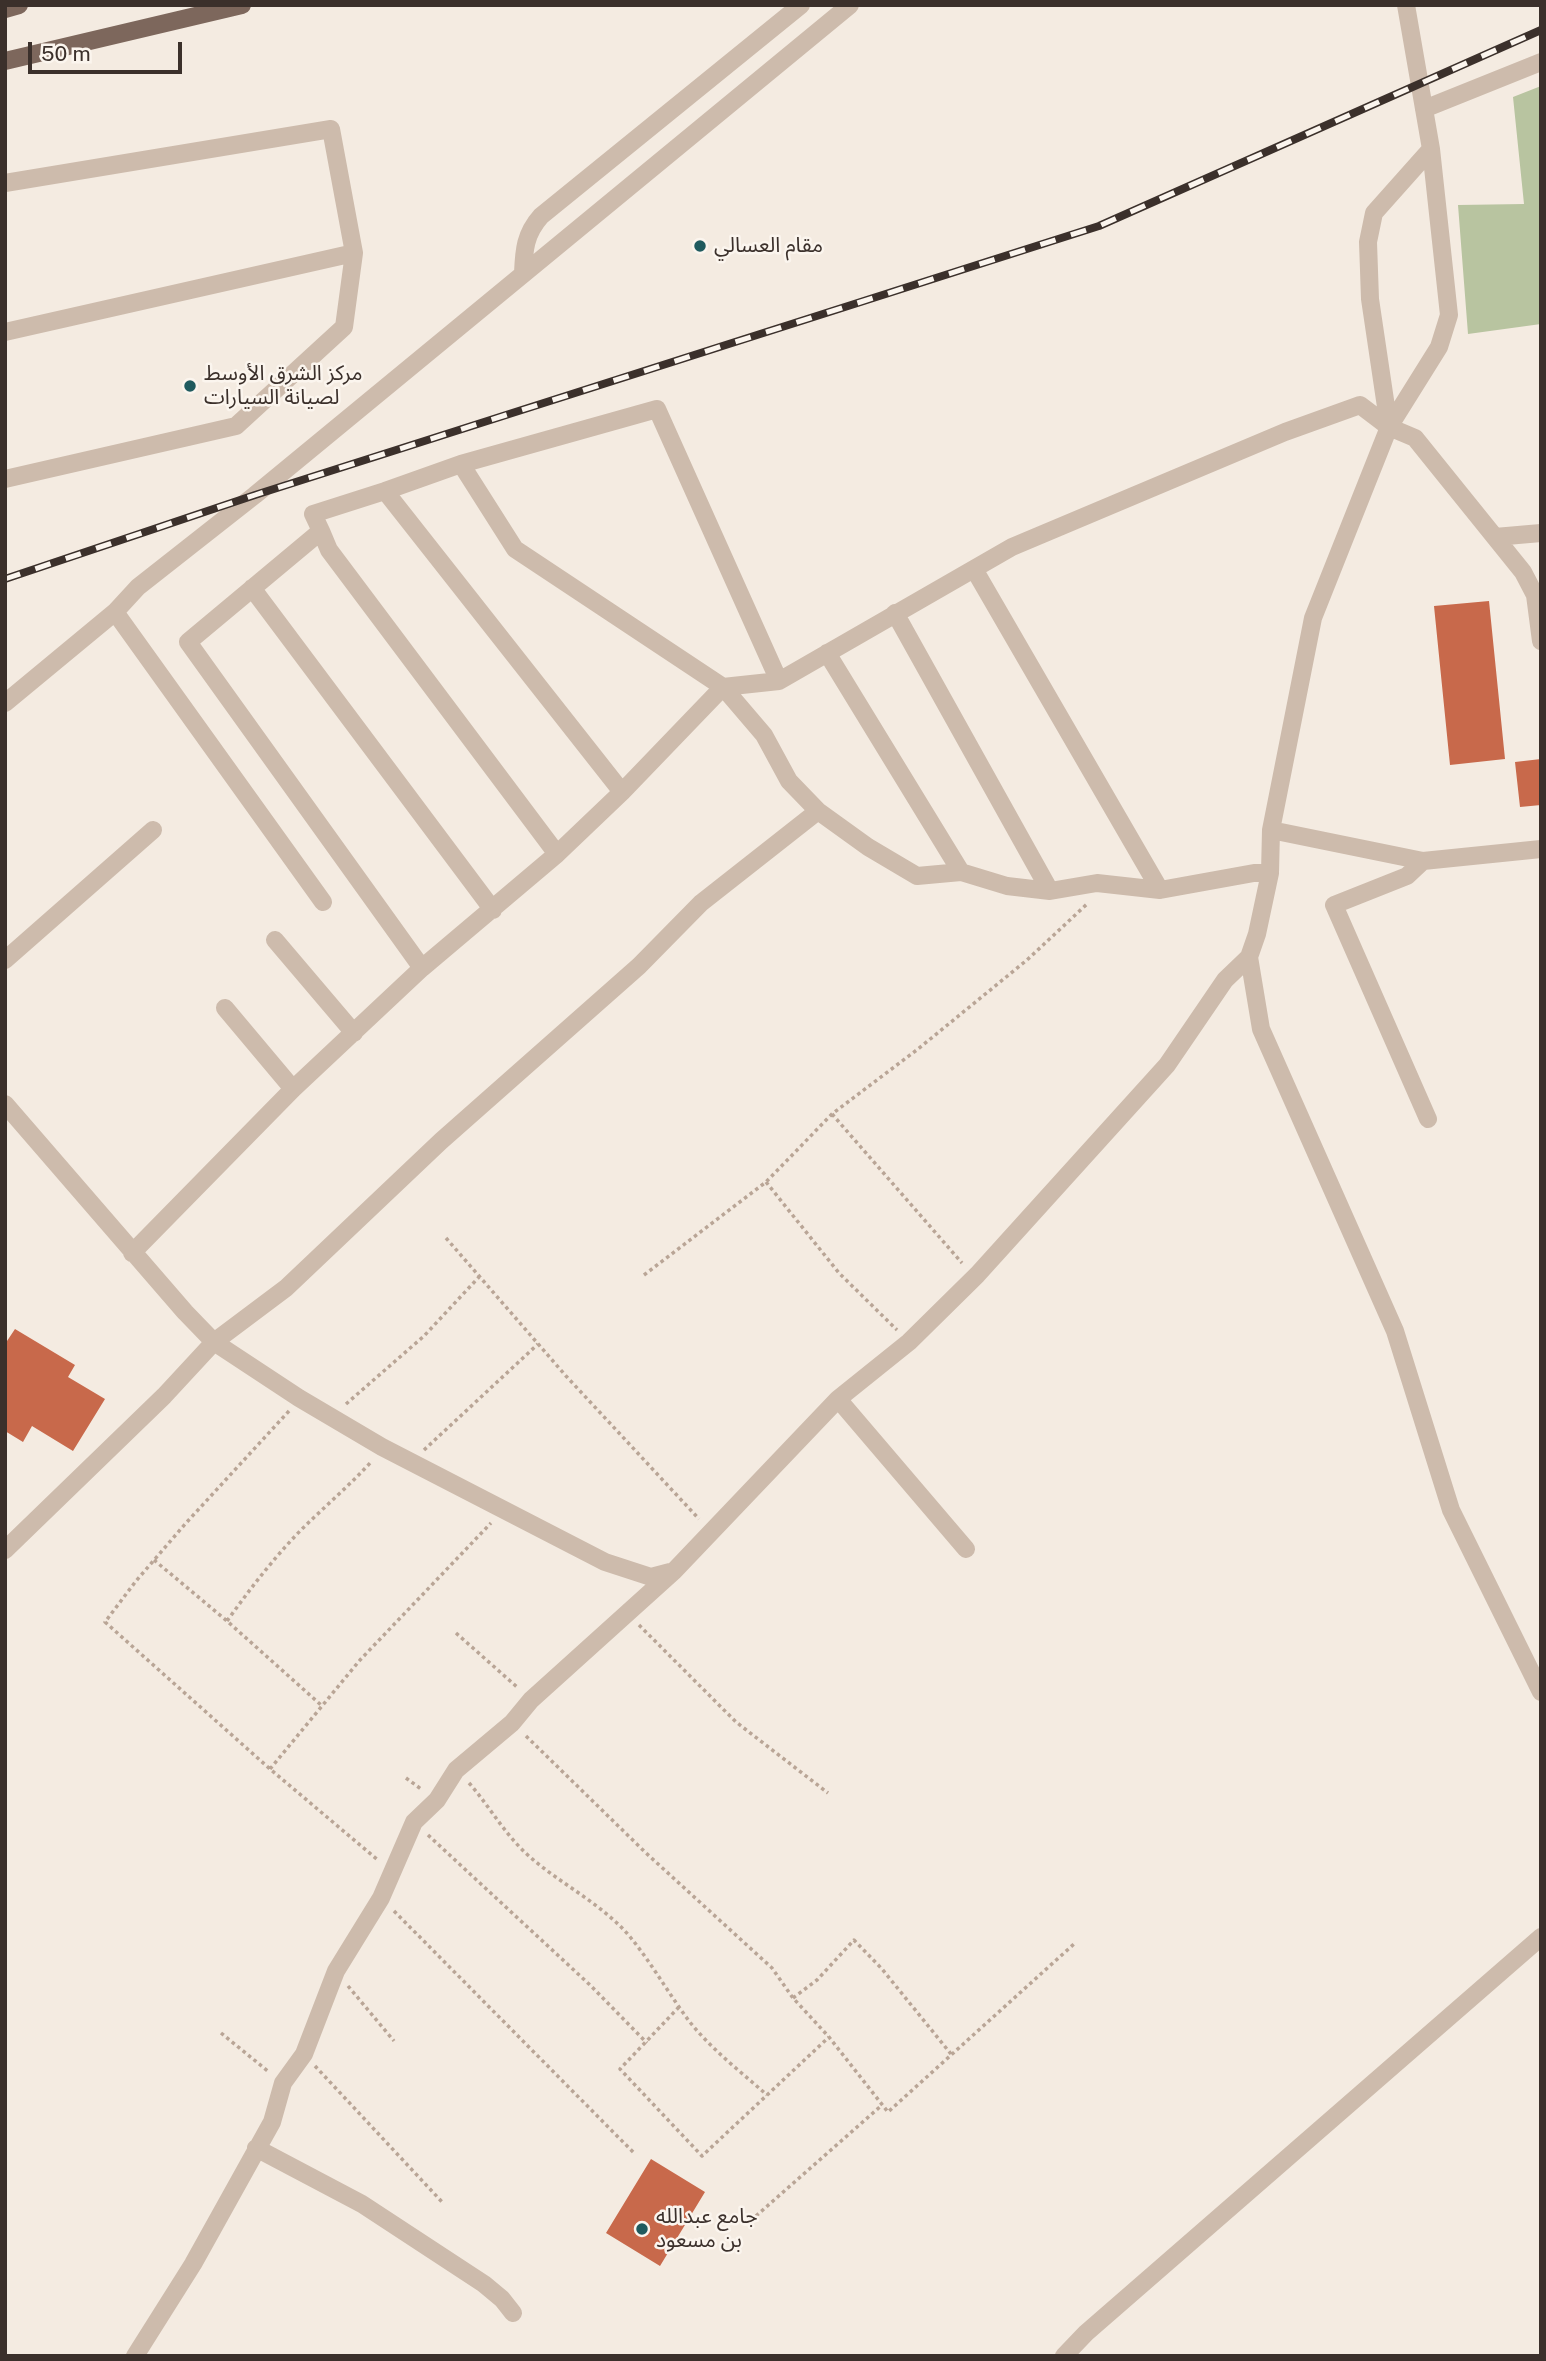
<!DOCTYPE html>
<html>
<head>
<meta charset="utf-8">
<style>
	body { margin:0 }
	#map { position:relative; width:1546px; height:2361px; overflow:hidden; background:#f4ebe1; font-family:"Public Sans",sans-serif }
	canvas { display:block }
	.frame { position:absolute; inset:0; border:7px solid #3b302b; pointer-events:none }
	.scale { position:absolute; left:28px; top:42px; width:154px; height:32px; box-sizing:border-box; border:4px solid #3b302b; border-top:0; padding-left:9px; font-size:21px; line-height:24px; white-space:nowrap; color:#3b302b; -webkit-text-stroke:5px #fbf5ee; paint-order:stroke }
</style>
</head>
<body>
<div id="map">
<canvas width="1546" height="2361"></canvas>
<div class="frame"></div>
<div class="scale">50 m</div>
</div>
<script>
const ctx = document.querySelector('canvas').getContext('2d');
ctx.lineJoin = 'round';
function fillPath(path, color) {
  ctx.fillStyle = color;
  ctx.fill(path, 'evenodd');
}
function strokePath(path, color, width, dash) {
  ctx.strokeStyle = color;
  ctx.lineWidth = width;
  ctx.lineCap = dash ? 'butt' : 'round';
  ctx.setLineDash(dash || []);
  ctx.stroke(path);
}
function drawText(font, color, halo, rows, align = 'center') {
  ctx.font = font + ' "Public Sans","Noto Sans Arabic",sans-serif';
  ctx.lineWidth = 5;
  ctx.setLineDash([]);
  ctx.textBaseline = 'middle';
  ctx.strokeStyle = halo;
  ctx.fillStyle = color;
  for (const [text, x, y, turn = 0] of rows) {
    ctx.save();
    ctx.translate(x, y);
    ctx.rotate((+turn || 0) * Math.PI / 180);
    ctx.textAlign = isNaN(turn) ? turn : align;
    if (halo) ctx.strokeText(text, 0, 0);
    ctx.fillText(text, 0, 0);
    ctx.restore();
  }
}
fillPath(new Path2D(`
	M 1541,86 L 1541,324 L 1468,334 L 1458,205 L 1524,204 L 1513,97 Z`), '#b8c4a0');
fillPath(new Path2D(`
	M 1489,601 L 1505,759 L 1450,765 L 1434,606 Z
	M 1541,759 L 1541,805 L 1520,807 L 1515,762 Z
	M 15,1329 L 75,1365 L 68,1377 L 105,1399 L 73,1451 L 32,1426 L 23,1442 L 5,1431 L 5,1344 Z
	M 651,2159 L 705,2192 L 660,2266 L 606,2233 Z`), '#c8694b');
strokePath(new Path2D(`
	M 832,1114 L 962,1263
	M 766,1182 L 839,1273 L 897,1330
	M 446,1238 L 566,1376 L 699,1519
	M 644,1275 L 766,1182 L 832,1114 L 918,1049 L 1027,960 L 1087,904
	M 346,1404 L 424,1336 L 479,1277
	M 289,1411 L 186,1523 L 136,1581 L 105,1622 L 270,1769 L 379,1861
	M 424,1450 L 538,1344
	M 154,1560 L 227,1621 L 321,1705
	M 227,1621 C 250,1589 273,1559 300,1531 C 323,1508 348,1487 371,1462
	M 639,1625 L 736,1722 L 828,1793
	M 456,1633 L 517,1687
	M 526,1736 L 646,1853 L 772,1968 L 793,1998 L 829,2037 L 888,2112 L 1074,1944
	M 270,1769 L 360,1660 L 491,1523
	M 406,1778 L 421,1789
	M 469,1783 C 491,1808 504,1834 530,1857 C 562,1885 604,1905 631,1938 C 652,1964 669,1994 689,2021 C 711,2049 741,2072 767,2095
	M 428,1835 L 590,1985 L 647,2043
	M 394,1911 L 634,2153
	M 348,1986 L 394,2041
	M 793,1998 L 817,1980 L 854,1940 L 882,1969 L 951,2054
	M 679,2007 L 620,2069 L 702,2156 L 829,2037
	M 221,2033 L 269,2072
	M 315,2066 L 443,2203
	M 756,2216 L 882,2105`), '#b9a596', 3.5, [3.5, 3.5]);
strokePath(new Path2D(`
	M 1406,5 L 1431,149 L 1449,315 L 1439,347 L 1389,427 L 1313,618 L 1271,830 L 1270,873 L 1257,934 L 1249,957 L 1261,1029 L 1395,1331 L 1451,1510 L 1541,1692
	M 1424,109 L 1541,62
	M 5,183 L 331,129 L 354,253 L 344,327 L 236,426 L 5,479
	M 523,273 C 524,250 525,234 541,216 L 801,5
	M 5,332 L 354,253
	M 1389,427 L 1370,299 L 1368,242 L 1374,213 L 1431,149
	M 461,464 L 515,549 L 723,687 L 764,735 L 789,781 L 818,811 L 868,847 L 917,876 L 961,872 L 1007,886 L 1050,891 L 1097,883 L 1160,890 L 1254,873 L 1270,873
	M 385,491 L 622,792
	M 321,531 L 329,550 L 557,854
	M 1495,537 L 1541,533
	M 974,569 L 1160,890
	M 252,588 L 493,910
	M 115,612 L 323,902
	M 895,613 L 1050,891
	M 827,653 L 961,872
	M 5,703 L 115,612 L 138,587 L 255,495 L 850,5
	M 1271,830 L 1423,861 L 1541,849
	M 1423,861 L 1407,876 L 1334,905 L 1428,1119
	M 275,940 L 354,1033
	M 5,960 L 153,830
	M 422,968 L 188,642 L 321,531 L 313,514 L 385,491 L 461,464 L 657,409 L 779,681
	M 225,1008 L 293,1089
	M 5,1104 L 185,1312 L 214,1342 L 299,1398 L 382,1447 L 605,1562 L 651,1577 L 670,1572
	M 132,1253 L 293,1089 L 422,968 L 557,854 L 622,792 L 723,687 L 779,681 L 1012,547 L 1285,432 L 1360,405 L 1389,427 L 1415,438 L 1523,572 L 1535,595 L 1541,641
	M 838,1399 L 966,1549
	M 5,1550 L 164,1396 L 214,1342 L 286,1288 L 441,1141 L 639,966 L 701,903 L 818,811
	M 256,2148 L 362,2204 L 484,2284 L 502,2299 L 513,2313
	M 135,2356 L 193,2264 L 272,2122 L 283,2083 L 304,2054 L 336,1971 L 381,1898 L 414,1822 L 437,1800 L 456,1770 L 512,1723 L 531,1700 L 674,1571 L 838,1399 L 909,1342 L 977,1275 L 1167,1065 L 1225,980 L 1249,957
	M 1064,2356 L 1086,2333 L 1541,1937`), '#cdbbac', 18);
strokePath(new Path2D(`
	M 5,9 L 19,5
	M 5,61 L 242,5`), '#7d675c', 18);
const rail = new Path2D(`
	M 5,579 L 255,495 L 1099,226 L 1541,30`);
strokePath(rail, '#3b302b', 8);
strokePath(rail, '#fbf5ee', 5, [16]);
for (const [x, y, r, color] of [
	[700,246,7,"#1f5a5e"],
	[190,386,7,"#1f5a5e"],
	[642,2229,7,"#1f5a5e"]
]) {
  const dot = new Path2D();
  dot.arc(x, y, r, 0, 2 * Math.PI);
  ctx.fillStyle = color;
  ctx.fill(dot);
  strokePath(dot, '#fbf5ee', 2.5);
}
drawText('21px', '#3b302b', '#fbf5ee', [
	["مقام العسالي",714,246],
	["مركز الشرق الأوسط",204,374],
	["لصيانة السيارات",204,398],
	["جامع عبدالله",656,2217],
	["بن مسعود",656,2241]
], 'left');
</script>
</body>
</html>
